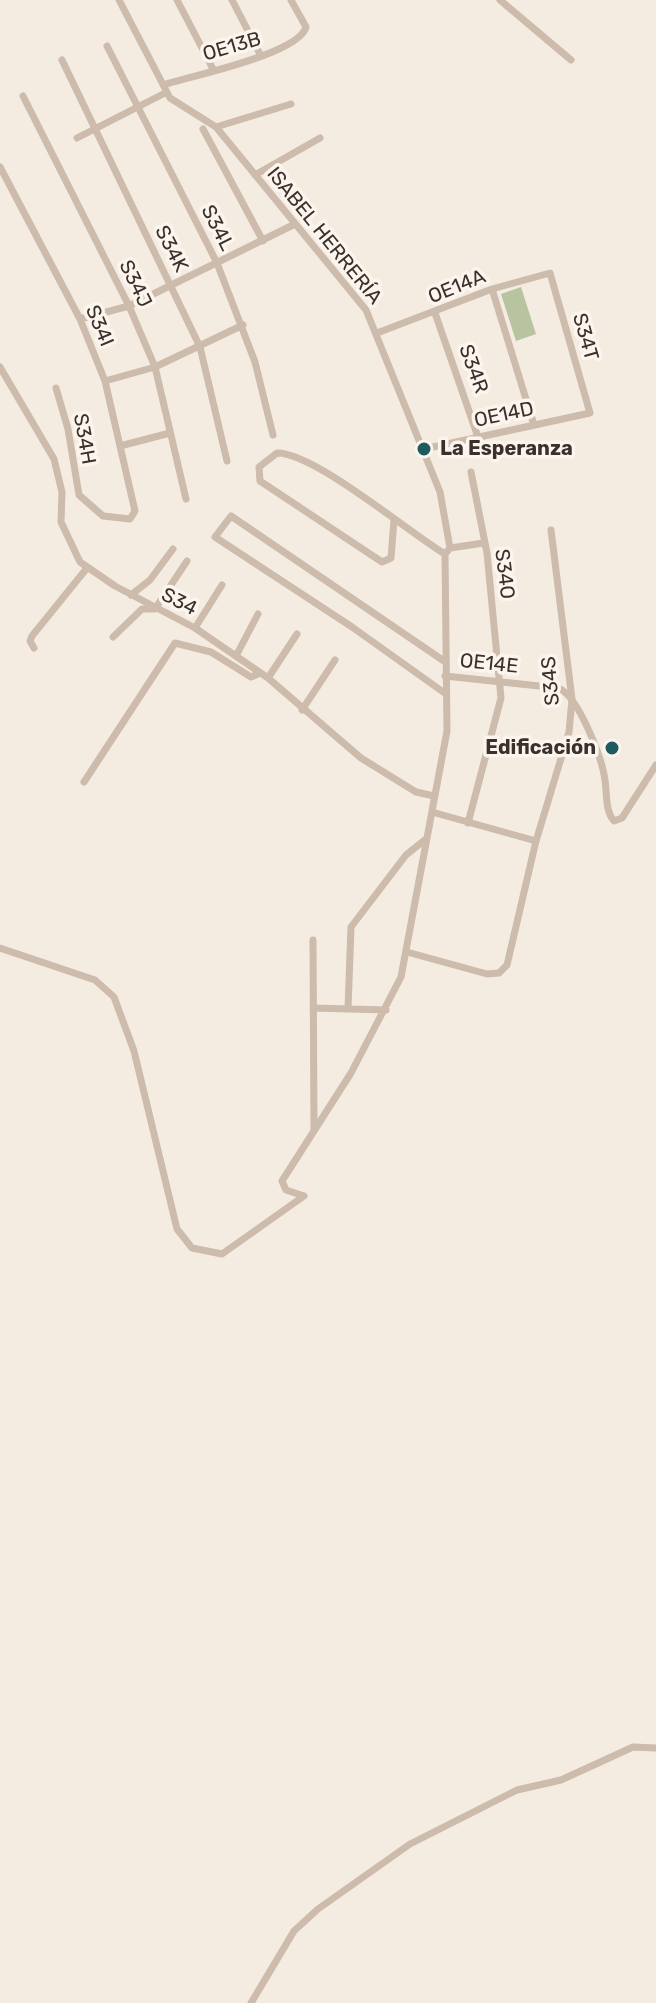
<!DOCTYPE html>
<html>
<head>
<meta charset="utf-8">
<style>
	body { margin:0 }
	canvas { display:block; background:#f4ebe1 }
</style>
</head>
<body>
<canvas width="656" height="2003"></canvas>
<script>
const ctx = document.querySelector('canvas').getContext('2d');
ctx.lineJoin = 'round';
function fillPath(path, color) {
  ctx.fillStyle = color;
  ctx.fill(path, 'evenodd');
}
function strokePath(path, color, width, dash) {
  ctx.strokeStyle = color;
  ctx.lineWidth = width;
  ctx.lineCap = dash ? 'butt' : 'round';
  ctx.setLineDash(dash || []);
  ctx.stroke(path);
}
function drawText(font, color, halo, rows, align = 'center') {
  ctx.font = font + ' Rubik,sans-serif';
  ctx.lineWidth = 7;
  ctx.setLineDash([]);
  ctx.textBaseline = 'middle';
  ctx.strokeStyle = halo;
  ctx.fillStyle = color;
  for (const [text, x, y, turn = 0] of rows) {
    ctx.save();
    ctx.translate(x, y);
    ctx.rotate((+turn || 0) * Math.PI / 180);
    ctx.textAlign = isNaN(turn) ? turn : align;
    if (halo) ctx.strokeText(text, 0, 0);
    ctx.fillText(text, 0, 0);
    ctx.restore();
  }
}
fillPath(new Path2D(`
	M 521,287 L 536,334 L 516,341 L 501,294 Z`), '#b8c4a0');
strokePath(new Path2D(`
	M 119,0 L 170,98 L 216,127 L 366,310 L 440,492 L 450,548 L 445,554 L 447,731 L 401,977 L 351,1073 L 282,1181 L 286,1190 L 304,1196
	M 177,0 L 213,69
	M 232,0 L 261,56
	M 500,0 L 571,60
	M 107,46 L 217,263 L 255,362 L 273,435
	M 62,60 L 200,347 L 227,461
	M 163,85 C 191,76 299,54 306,27 L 291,0
	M 23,96 L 129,306 L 155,367 L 186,499
	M 216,127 L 291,104
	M 203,129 L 263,241
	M 77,138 L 167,92
	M 0,167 L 80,319 L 105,381 L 135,511 L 130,519 L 103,516 L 79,495 L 68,429 L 56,388
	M 255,175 L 320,138
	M 492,289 L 534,425
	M 435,313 L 478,437
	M 80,319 L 129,306 L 293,225
	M 377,333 L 492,289 L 550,273 L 590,413 L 424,449
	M 0,367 L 54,459 L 62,492 L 61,522 L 80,562 L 115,586 L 195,628 L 268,678 L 361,758 L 416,792 L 434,796
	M 105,381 L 155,367 L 243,325
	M 120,446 L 170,433
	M 394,520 L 391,558 L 382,562 L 260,481 L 259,467 L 277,453 C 315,453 408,532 445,554
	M 450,548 L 484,543
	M 131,595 L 150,580 L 173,549
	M 195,628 L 222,585
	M 113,637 L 142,609 L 155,609 L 187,561
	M 34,648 L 30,641 L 32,636 L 87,568
	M 236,656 L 258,614
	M 444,661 L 231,516 L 215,537 L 352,627 L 446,694
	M 445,676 L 558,688 C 578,695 602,758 605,780 C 607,793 605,811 614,821 L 622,818 L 656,765
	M 268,678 L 297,634
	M 302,710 L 335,660
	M 84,782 L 175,643 L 211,652 L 251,677 L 258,674
	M 432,812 L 536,841
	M 468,823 L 501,698 L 487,553 L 471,472
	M 313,940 L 314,1130
	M 0,948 L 95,980 L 114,997 L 134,1051 L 177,1229 L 192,1248 L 222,1254 L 304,1196
	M 407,952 L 487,974 L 499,973 L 507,965 L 536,841 L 569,732 L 572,699 L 551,530
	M 313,1008 L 386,1010
	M 348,1009 L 351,927 L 406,855 L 426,839
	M 251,2003 L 294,1931 L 318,1909 L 410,1844 L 517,1790 L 561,1780 L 633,1747 L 656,1748`), '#cdbbac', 7);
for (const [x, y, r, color] of [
	[424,449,8,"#1f5a5e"],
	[612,748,8,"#1f5a5e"]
]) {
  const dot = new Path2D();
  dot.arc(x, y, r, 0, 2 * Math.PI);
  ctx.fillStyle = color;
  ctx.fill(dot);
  strokePath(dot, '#fbf5ee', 3);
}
drawText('20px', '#3b302b', '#fbf5ee', [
	["OE13B",232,47,-16],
	["S34L",217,228,63],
	["ISABEL HERRERÍA",324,236,51],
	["S34K",171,249,63],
	["S34J",135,284,64],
	["OE14A",457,287,-22],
	["S34I",99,326,67],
	["S34T",585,337,74],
	["S34R",473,369,70],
	["OE14D",504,415,-12],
	["S34H",84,439,80],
	["S34O",504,574,83],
	["S34",179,602,27],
	["OE14E",489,664,6],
	["S34S",551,681,-95]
]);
drawText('bold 20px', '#3b302b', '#fbf5ee', [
	["La Esperanza",440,449],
	["Edificación",596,748,"right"]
], 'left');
</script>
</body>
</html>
